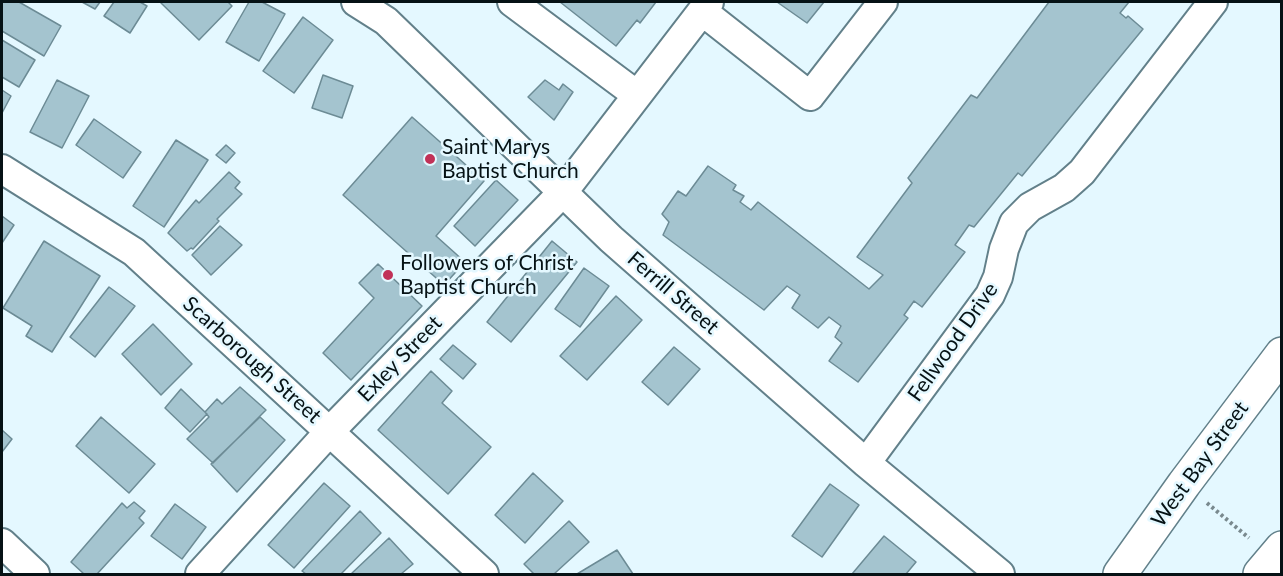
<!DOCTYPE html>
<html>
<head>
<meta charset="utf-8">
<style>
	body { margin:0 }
	#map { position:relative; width:1283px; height:576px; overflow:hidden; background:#e4f8ff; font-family:Lato,sans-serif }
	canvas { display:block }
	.frame { position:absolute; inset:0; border:3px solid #061215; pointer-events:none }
</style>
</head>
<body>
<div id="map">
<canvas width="1283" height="576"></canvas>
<div class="frame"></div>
</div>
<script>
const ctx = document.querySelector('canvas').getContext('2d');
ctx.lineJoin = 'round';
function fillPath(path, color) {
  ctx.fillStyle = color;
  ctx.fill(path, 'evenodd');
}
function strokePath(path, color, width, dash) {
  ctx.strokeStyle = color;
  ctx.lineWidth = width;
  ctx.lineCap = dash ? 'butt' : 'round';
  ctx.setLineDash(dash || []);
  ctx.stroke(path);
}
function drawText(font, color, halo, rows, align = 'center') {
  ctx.font = font + ' Lato,sans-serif';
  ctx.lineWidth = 5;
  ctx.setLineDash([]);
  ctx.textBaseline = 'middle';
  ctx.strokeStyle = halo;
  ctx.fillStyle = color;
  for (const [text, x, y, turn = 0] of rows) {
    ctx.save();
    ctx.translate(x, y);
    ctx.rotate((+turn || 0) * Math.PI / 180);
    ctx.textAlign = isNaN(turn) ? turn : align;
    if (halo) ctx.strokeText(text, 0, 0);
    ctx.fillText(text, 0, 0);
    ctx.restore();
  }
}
const building = new Path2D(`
	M 2,2 L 19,2 L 61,26 L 44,56 L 2,31 Z
	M 82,2 L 100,2 L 95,9 Z
	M 114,2 L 140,2 L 147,6 L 130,33 L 104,16 Z
	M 162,2 L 228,2 L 232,6 L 199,40 L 161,3 Z
	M 249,2 L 262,2 L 285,14 L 259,61 L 226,42 Z
	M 560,2 L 656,2 L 640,23 L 637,20 L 616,46 Z
	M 777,2 L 824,2 L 807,23 Z
	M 1049,2 L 1129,2 L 1120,13 L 1126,18 L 1128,16 L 1143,29 L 1022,176 L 1018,173 L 974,227 L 969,225 L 955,245 L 965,252 L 922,307 L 914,301 L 904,315 L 908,318 L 858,382 L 829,361 L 842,343 L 835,337 L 841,326 L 829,317 L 818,328 L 792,308 L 800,295 L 787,286 L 764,310 L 663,235 L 669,222 L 662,214 L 678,191 L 686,196 L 708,166 L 736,185 L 733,190 L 744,196 L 740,202 L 751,210 L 758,202 L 869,289 L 883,275 L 857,257 L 912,183 L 908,178 L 971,95 L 977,98 Z
	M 303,17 L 333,40 L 294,93 L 263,71 Z
	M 2,40 L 35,60 L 19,87 L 2,77 Z
	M 323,75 L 353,86 L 342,118 L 312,108 Z
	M 57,80 L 89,96 L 62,148 L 30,132 Z
	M 545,80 L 559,90 L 563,84 L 573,92 L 554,120 L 528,97 Z
	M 2,90 L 11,96 L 2,113 Z
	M 412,117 L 484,181 L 436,236 L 465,262 L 444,285 L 343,195 Z
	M 94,119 L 141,152 L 123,178 L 76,145 Z
	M 176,140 L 208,160 L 164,227 L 133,206 Z
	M 226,145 L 235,153 L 226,163 L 216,155 Z
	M 229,172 L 240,182 L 235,188 L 242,194 L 217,219 L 219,221 L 193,249 L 191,248 L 187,251 L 168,233 L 196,200 L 199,203 Z
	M 496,180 L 518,200 L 475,246 L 454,226 Z
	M 2,216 L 14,225 L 2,243 Z
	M 220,226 L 242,245 L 211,275 L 192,255 Z
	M 44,241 L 100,276 L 52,352 L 26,336 L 32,326 L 3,308 Z
	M 552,241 L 577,262 L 511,342 L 487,322 Z
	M 378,264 L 422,306 L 351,380 L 323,353 L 374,298 L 359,283 Z
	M 584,268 L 609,286 L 580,327 L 555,309 Z
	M 109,287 L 135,306 L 95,357 L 70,337 Z
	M 616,296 L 642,320 L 587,380 L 560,356 Z
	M 153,324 L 192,364 L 161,395 L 122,354 Z
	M 453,345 L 476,364 L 463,379 L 440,359 Z
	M 674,347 L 700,369 L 668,405 L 642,382 Z
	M 431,371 L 452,391 L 442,403 L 491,447 L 448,494 L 378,430 Z
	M 240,387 L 266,410 L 213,463 L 187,439 L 209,417 L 205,412 L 217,399 L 222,404 Z
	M 181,389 L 207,414 L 190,432 L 165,408 Z
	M 101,417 L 155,464 L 129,493 L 76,446 Z
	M 260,417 L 285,440 L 237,492 L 211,464 Z
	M 2,430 L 12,439 L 2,452 Z
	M 533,473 L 563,501 L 525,543 L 495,515 Z
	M 324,483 L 350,506 L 294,568 L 268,545 Z
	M 830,484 L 859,505 L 822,557 L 792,536 Z
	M 134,502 L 145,511 L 139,518 L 144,523 L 97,574 L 84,574 L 71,562 L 122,503 L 127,508 Z
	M 175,504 L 206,527 L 182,559 L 151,536 Z
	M 360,511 L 381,533 L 341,574 L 306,574 L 302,571 Z
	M 569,521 L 589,542 L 554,574 L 534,574 L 524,564 Z
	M 884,536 L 916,562 L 906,574 L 852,574 Z
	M 389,538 L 413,564 L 401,574 L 351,574 Z
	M 617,550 L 633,574 L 577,574 Z`);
fillPath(building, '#a4c4cf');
strokePath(building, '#6c8b95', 1.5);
const minor = new Path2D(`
	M 356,2 L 386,21 L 611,239 L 866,463 L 1000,574
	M 512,2 L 637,95
	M 702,11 L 810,96 L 883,2
	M 2,169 L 134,252 L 484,574
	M 866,463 L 990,295 L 998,277 L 1004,249 L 1014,223 L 1030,207 L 1064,188 L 1082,172 L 1213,2
	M 2,543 L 35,574
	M 200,574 L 330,431 L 563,192 L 709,2`);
const major = new Path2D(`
	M 1120,574 L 1184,484 L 1282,354
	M 1260,574 L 1282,548`);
strokePath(minor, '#62808a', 32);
strokePath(major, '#62808a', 36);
strokePath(new Path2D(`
	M 1207,503 L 1249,538`), '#79898e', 4, [3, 3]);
strokePath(minor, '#fff', 28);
strokePath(major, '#fff', 33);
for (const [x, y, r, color] of [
	[430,159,6,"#c13258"],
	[388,275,6,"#c13258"]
]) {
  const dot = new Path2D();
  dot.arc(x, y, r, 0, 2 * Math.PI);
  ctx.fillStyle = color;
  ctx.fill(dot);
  strokePath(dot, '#e4f8ff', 2);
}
drawText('21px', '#061215', '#e4f8ff', [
	["Saint Marys",442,147],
	["Baptist Church",442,171],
	["Followers of Christ",400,263],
	["Baptist Church",400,287]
], 'left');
drawText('21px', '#061215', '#e4f8ff', [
	["Ferrill Street",673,293,41],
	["Fellwood Drive",953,342,-55],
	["Exley Street",400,359,-46],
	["Scarborough Street",252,360,42],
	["West Bay Street",1200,464,-54]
]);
</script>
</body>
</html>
